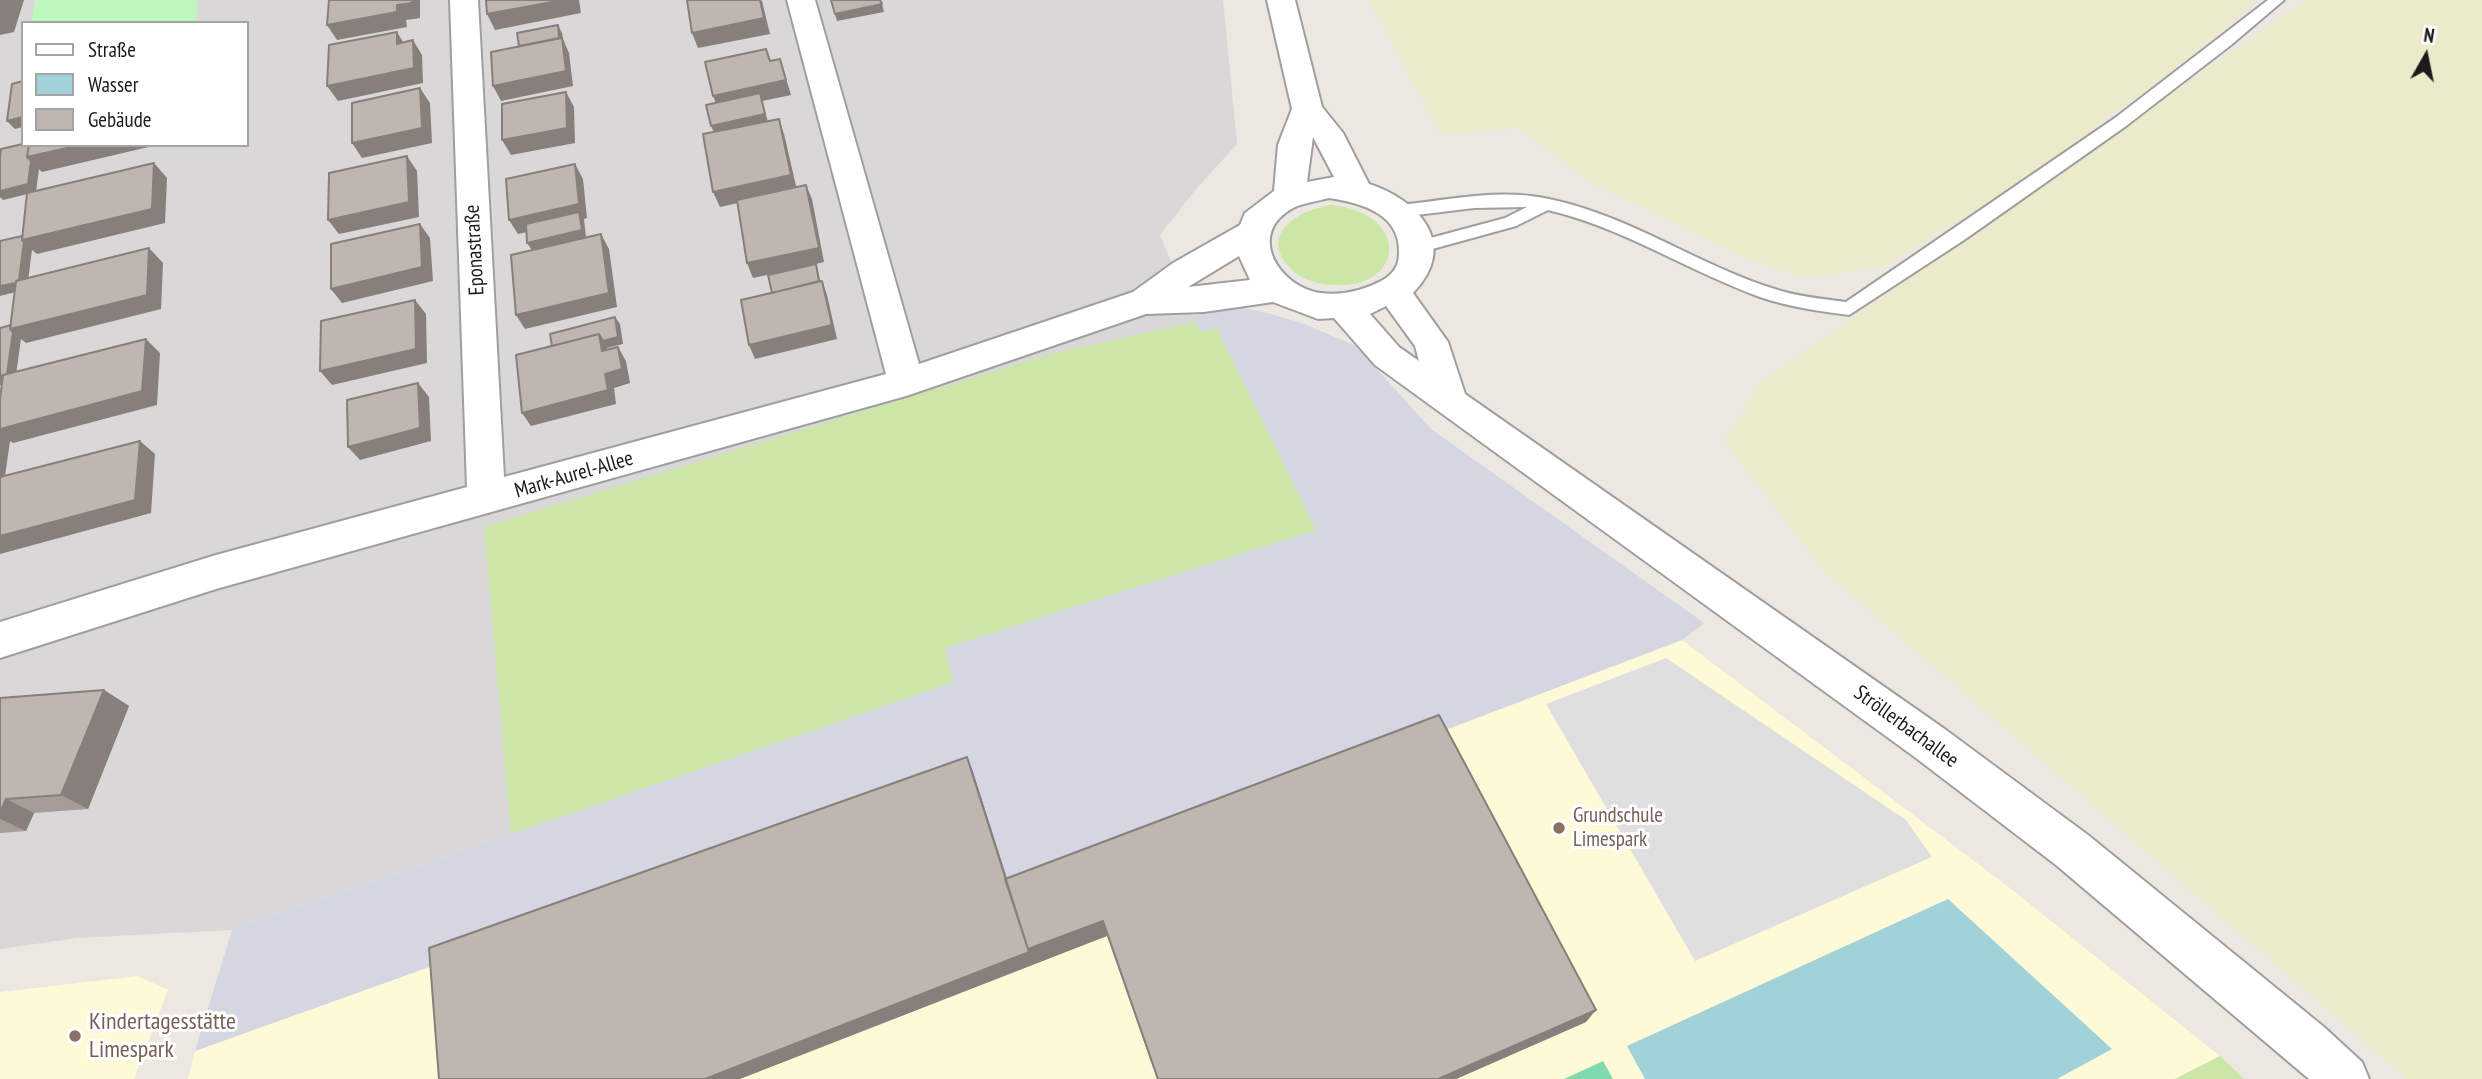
<!DOCTYPE html>
<html>
<head>
<meta charset="utf-8">
<style>
	body { margin:0 }
	#map { position:relative; width:2482px; height:1079px; overflow:hidden; background:#ece7e0; font-family:"PT Sans Narrow",sans-serif }
	canvas { display:block }
	.legend { position:absolute; left:21px; top:21px; width:228px; height:126px; box-sizing:border-box; background:#fff; border:2px solid #a4a4a4; margin:0; padding:9px 12px; list-style:none; font-size:21px; color:#1b1b1b }
	.legend li { display:flex; align-items:center; gap:14px; height:35px }
	.legend b { width:35px; border:2px solid #a4a4a4 }
	.north { position:absolute; left:2391px; top:21px; width:70px; height:70px; -webkit-text-stroke:5px #fff; paint-order:stroke; rotate:9deg; font-size:19px; font-weight:700; line-height:28px; text-align:center; color:#1b1b1b }
	.north::after { content:''; display:block; margin:auto; width:24px; height:32px; background:#1b1b1b; clip-path:polygon(50% 0,100% 100%,50% 72%,0 100%) }
</style>
</head>
<body>
<div id="map">
<canvas width="2482" height="1079"></canvas>
<ul class="legend">
<li><b style="height:9px;background:#fff"></b>Straße</li>
<li><b style="height:19px;background:#a1d2d9"></b>Wasser</li>
<li><b style="height:19px;background:#c0b6b0"></b>Gebäude</li>
</ul>
<div class="north">N</div>
</div>
<script>
const ctx = document.querySelector('canvas').getContext('2d');
ctx.lineJoin = 'round';
function fillPath(path, color) {
  ctx.fillStyle = color;
  ctx.fill(path, 'evenodd');
}
function strokePath(path, color, width, dash) {
  ctx.strokeStyle = color;
  ctx.lineWidth = width;
  ctx.lineCap = dash ? 'butt' : 'round';
  ctx.setLineDash(dash || []);
  ctx.stroke(path);
}
function drawText(font, color, halo, rows, align = 'center') {
  ctx.font = font + ' "PT Sans Narrow",sans-serif';
  ctx.lineWidth = 6;
  ctx.setLineDash([]);
  ctx.textBaseline = 'middle';
  ctx.strokeStyle = halo;
  ctx.fillStyle = color;
  for (const [text, x, y, turn = 0] of rows) {
    ctx.save();
    ctx.translate(x, y);
    ctx.rotate((+turn || 0) * Math.PI / 180);
    ctx.textAlign = isNaN(turn) ? turn : align;
    if (halo) ctx.strokeText(text, 0, 0);
    ctx.fillText(text, 0, 0);
    ctx.restore();
  }
}
fillPath(new Path2D(`
	M 0,0 L 1223,0 L 1237,144 L 1197,188 L 1160,235 L 1193,316 L 1217,328 L 954,682 L 232,930 L 77,938 L 0,949 ZM 23,23 L 247,23 L 247,145 L 23,145 Z`), '#d9d7d8');
fillPath(new Path2D(`
	M 1682,640 L 2006,885 L 2220,1056 L 2175,1079 L 188,1079 L 195,1051 L 973,772 L 1012,894 Z
	M 138,976 L 168,990 L 134,1079 L 0,1079 L 0,992 Z`), '#fefad7');
fillPath(new Path2D(`
	M 1369,0 L 2256,0 L 2193,55 L 2019,184 L 1883,266 L 1804,278 L 1743,257 L 1591,182 L 1518,128 L 1441,135 Z
	M 2305,0 L 2482,0 L 2482,1079 L 2407,1079 L 1823,570 L 1724,440 L 1760,383 Z`), '#ebebcb');
fillPath(new Path2D(`
	M 1332,205 C 1412,214 1405,290 1332,285 C 1316,284 1300,279 1289,267 C 1258,232 1302,209 1332,205 Z
	M 1196,322 L 1201,332 L 1217,328 L 1316,530 L 946,648 L 954,682 L 511,834 L 484,527 L 1054,353 Z
	M 2220,1056 L 2244,1079 L 2175,1079 Z`), '#cbe6a6');
fillPath(new Path2D(`
	M 35,0 L 198,0 L 196,21 L 189,23 L 31,23 Z`), '#bdf7bc');
fillPath(new Path2D(`
	M 1603,1061 L 1613,1079 L 1564,1079 Z`), '#7fdaae');
fillPath(new Path2D(`
	M 1666,658 L 1906,820 L 1932,857 L 1695,961 L 1546,704 Z`), '#dfdfdf');
fillPath(new Path2D(`
	M 1236,307 L 1260,311 L 1302,323 L 1356,346 L 1431,429 L 1704,623 L 1682,640 L 1012,895 L 973,772 L 195,1051 L 232,930 L 954,682 L 945,648 L 1316,530 L 1217,328 L 1201,332 L 1193,316 Z`), '#d4d6e2');
fillPath(new Path2D(`
	M 1948,899 L 2112,1049 L 2057,1079 L 1645,1079 L 1627,1046 Z`), '#a1d2d9');
const service = new Path2D(`
	M 2268,0 L 2284,0 L 2231,45 L 2126,126 L 1964,240 L 1849,315 C 1819,311 1789,307 1760,297 C 1688,271 1624,228 1548,210 L 1516,226 L 1418,253 L 1412,251 L 1410,247 L 1412,243 L 1505,218 L 1527,207 L 1474,208 L 1400,217 L 1392,211 L 1400,205 C 1449,200 1500,188 1549,199 C 1631,216 1699,266 1778,290 C 1800,297 1823,299 1846,302 L 2115,118 Z`);
const minor = new Path2D(`
	M 450,0 L 478,0 L 504,477 L 886,374 L 787,0 L 815,0 L 919,364 L 1133,292 L 1173,263 L 1240,225 L 1245,213 L 1274,191 L 1278,145 L 1292,109 L 1267,0 L 1295,0 L 1322,107 L 1343,133 L 1369,184 C 1419,200 1460,245 1413,293 L 1448,342 L 1465,394 L 1946,730 L 2088,835 L 2324,1027 L 2362,1062 L 2369,1079 L 2309,1079 L 2056,865 L 1916,758 L 1375,365 L 1334,318 L 1318,319 L 1273,302 L 1204,312 L 1146,314 L 906,396 L 216,589 L 0,658 L 0,622 L 216,555 L 467,487 ZM 1313,137 L 1334,177 L 1307,182 ZM 1329,198 C 1362,203 1401,214 1399,254 C 1399,266 1393,274 1383,280 C 1364,290 1343,296 1321,293 C 1280,288 1245,234 1293,208 C 1303,203 1318,201 1329,198 ZM 1239,256 L 1250,280 L 1188,287 ZM 1386,306 L 1415,346 L 1419,361 L 1399,347 L 1370,314 Z`);
strokePath(service, '#9f9f9f', 4);
strokePath(minor, '#9f9f9f', 4);
fillPath(service, '#fff');
fillPath(minor, '#fff');
fillPath(new Path2D(`
	M 104,690 L 129,706 L 88,809 L 34,813 L 26,831 L 0,833 L 0,698 Z
	M 967,757 L 973,772 L 1007,878 L 1586,1022 L 1456,1079 L 1157,1079 L 1107,936 L 1034,963 Z`), '#a59d97');
fillPath(new Path2D(`
	M 0,0 L 24,0 L 14,32 L 0,35 Z
	M 412,0 L 420,0 L 420,18 L 406,20 L 407,27 L 337,40 L 327,25 L 397,5 Z
	M 563,0 L 579,0 L 581,13 L 495,30 L 487,14 Z
	M 760,0 L 762,1 L 770,34 L 698,48 L 692,33 Z
	M 882,4 L 884,12 L 837,21 L 835,14 Z
	M 558,25 L 562,33 L 563,39 L 569,53 L 573,86 L 501,101 L 493,86 L 523,62 Z
	M 397,32 L 406,47 L 397,44 Z
	M 413,40 L 422,55 L 423,83 L 338,101 L 327,86 Z
	M 780,59 L 791,95 L 762,101 L 768,122 L 715,134 L 711,126 L 719,111 L 713,96 Z
	M 420,88 L 430,103 L 432,143 L 362,158 L 352,143 Z
	M 566,92 L 574,107 L 575,143 L 511,155 L 502,140 Z
	M 23,117 L 23,127 L 15,129 L 7,121 Z
	M 779,119 L 784,134 L 797,190 L 720,207 L 713,192 Z
	M 80,145 L 157,145 L 42,172 L 39,169 L 36,192 L 3,200 L 0,197 L 0,191 L 27,157 Z
	M 407,156 L 417,171 L 419,217 L 339,234 L 328,220 Z
	M 154,163 L 167,178 L 165,223 L 37,254 L 32,250 L 27,289 L 0,296 L 0,286 L 22,240 Z
	M 575,164 L 583,179 L 587,218 L 584,219 L 586,237 L 532,250 L 527,243 L 581,220 L 518,234 L 509,220 Z
	M 806,185 L 812,199 L 824,262 L 816,264 L 824,296 L 776,307 L 816,264 L 753,278 L 747,263 Z
	M 420,224 L 430,238 L 433,281 L 342,303 L 331,289 Z
	M 601,234 L 609,249 L 617,307 L 525,329 L 516,315 Z
	M 149,248 L 163,263 L 161,309 L 26,343 L 21,339 L 15,382 L 0,385 L 0,376 L 10,329 Z
	M 822,281 L 827,295 L 837,339 L 755,359 L 749,345 Z
	M 415,300 L 426,314 L 427,363 L 332,385 L 320,371 Z
	M 615,317 L 620,324 L 623,344 L 607,348 L 610,365 L 602,351 L 599,334 Z
	M 146,339 L 160,353 L 157,405 L 13,443 L 10,441 L 5,476 L 0,477 L 0,429 Z
	M 618,347 L 626,361 L 630,383 L 614,388 L 616,404 L 531,426 L 522,413 L 605,374 Z
	M 418,383 L 429,397 L 431,441 L 360,460 L 348,447 Z
	M 140,441 L 155,454 L 151,513 L 0,554 L 0,536 Z
	M 104,690 L 129,706 L 88,809 L 61,795 Z
	M 967,757 L 973,772 L 1029,949 L 1103,921 L 1107,936 L 740,1079 L 705,1079 Z
	M 6,799 L 34,813 L 26,831 L 0,819 L 0,813 Z
	M 1596,1010 L 1586,1022 L 1456,1079 L 1438,1079 Z`), '#867f7b');
const building = new Path2D(`
	M 329,0 L 412,0 L 412,3 L 397,5 L 397,12 L 327,25 Z
	M 486,0 L 563,0 L 487,14 Z
	M 687,0 L 760,0 L 764,18 L 692,33 Z
	M 831,0 L 880,0 L 882,4 L 835,14 Z
	M 558,25 L 559,38 L 519,46 L 517,33 Z
	M 397,32 L 397,44 L 413,40 L 414,68 L 327,86 L 329,45 Z
	M 562,38 L 566,71 L 493,86 L 491,52 Z
	M 766,49 L 770,61 L 780,59 L 786,80 L 713,96 L 705,62 Z
	M 23,81 L 23,117 L 7,121 L 12,84 Z
	M 420,88 L 422,128 L 352,143 L 352,103 Z
	M 566,92 L 567,128 L 502,140 L 502,104 Z
	M 760,93 L 765,114 L 711,126 L 706,105 Z
	M 779,119 L 791,175 L 713,192 L 703,134 Z
	M 23,144 L 23,145 L 29,145 L 27,157 L 31,161 L 28,184 L 0,191 L 0,157 L 1,149 Z
	M 29,145 L 80,145 L 27,157 Z
	M 407,156 L 409,202 L 328,220 L 329,173 Z
	M 154,163 L 152,209 L 22,240 L 27,193 Z
	M 575,164 L 579,204 L 509,220 L 506,179 Z
	M 806,185 L 819,248 L 747,263 L 737,200 Z
	M 579,212 L 582,230 L 527,243 L 526,224 Z
	M 420,224 L 422,267 L 331,289 L 331,244 Z
	M 601,234 L 609,293 L 516,315 L 511,255 Z
	M 22,236 L 22,240 L 24,242 L 19,280 L 16,281 L 16,283 L 0,286 L 0,241 Z
	M 149,248 L 147,295 L 10,329 L 16,281 Z
	M 816,264 L 819,281 L 772,293 L 768,275 Z
	M 822,281 L 832,325 L 749,345 L 741,300 Z
	M 415,300 L 416,349 L 320,371 L 321,321 Z
	M 615,317 L 618,337 L 603,341 L 599,334 L 552,346 L 550,334 Z
	M 11,325 L 10,329 L 13,332 L 7,374 L 0,376 L 0,328 Z
	M 599,334 L 602,351 L 618,347 L 622,369 L 605,374 L 608,390 L 522,413 L 516,355 Z
	M 146,339 L 142,391 L 0,429 L 0,400 L 3,375 Z
	M 418,383 L 420,428 L 348,447 L 347,400 Z
	M 140,441 L 135,500 L 0,536 L 0,477 Z
	M 104,690 L 61,795 L 6,799 L 0,813 L 0,698 Z
	M 1439,715 L 1596,1010 L 1438,1079 L 1158,1079 L 1103,921 L 1028,949 L 1005,879 Z
	M 967,757 L 1029,952 L 705,1079 L 439,1079 L 429,948 Z`);
fillPath(building, '#c0b6b0');
strokePath(building, '#867f7b', 2);
for (const [x, y, r, color] of [
	[1559,828,7,"#8d6e63"],
	[75,1036,7,"#8d6e63"]
]) {
  const dot = new Path2D();
  dot.arc(x, y, r, 0, 2 * Math.PI);
  ctx.fillStyle = color;
  ctx.fill(dot);
  strokePath(dot, '#fff', 2.5);
}
drawText('21px', '#1b1b1b', '#fff', [
	["Eponastraße",475,250,-93],
	["Mark-Aurel-Allee",574,475,-16],
	["Ströllerbachallee",1906,727,36]
]);
drawText('21px', '#785e54', '#fff', [
	["Grundschule",1573,816],
	["Limespark",1573,840]
], 'left');
drawText('24px', '#785e54', '#fff', [
	["Kindertagesstätte",89,1022],
	["Limespark",89,1050]
], 'left');
</script>
</body>
</html>
